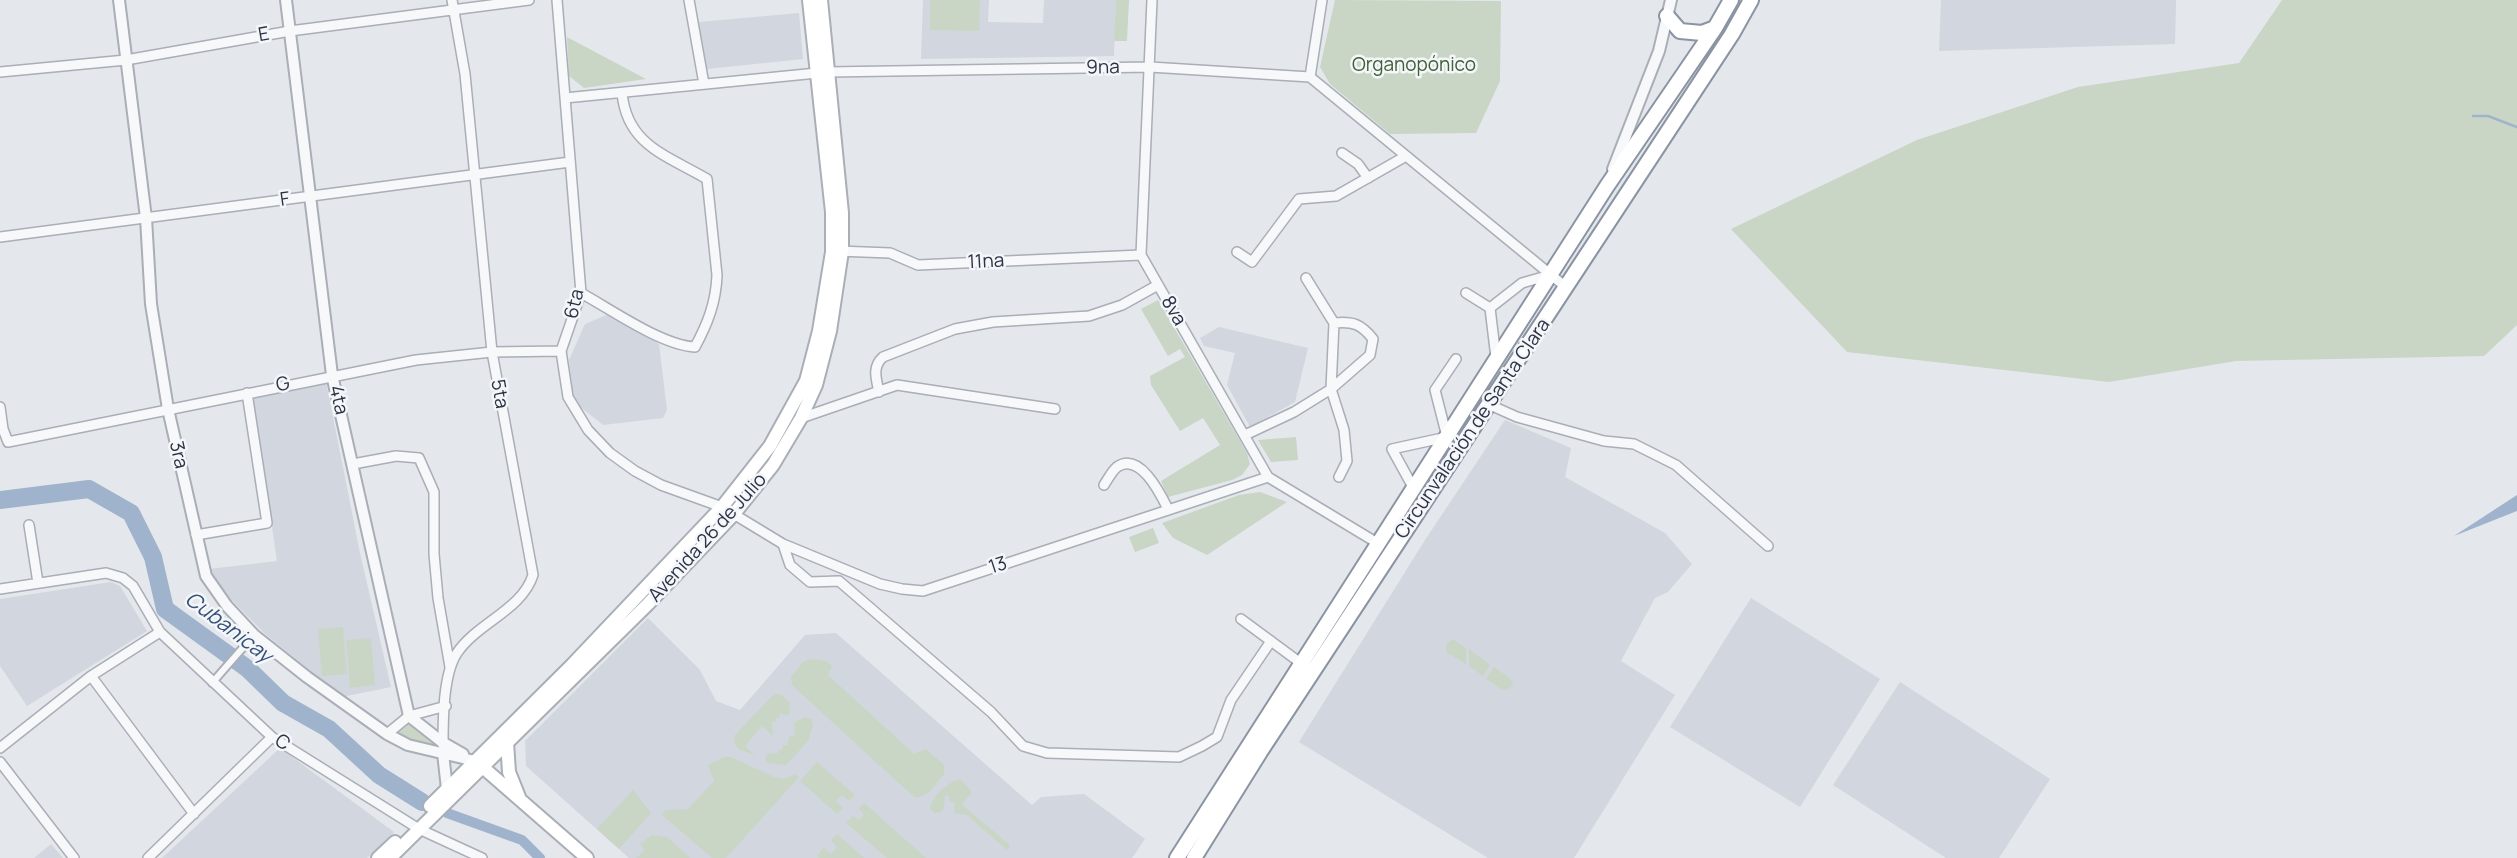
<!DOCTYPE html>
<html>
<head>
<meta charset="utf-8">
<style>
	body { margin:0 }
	canvas { display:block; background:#e4e7ec }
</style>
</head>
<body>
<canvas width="2517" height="858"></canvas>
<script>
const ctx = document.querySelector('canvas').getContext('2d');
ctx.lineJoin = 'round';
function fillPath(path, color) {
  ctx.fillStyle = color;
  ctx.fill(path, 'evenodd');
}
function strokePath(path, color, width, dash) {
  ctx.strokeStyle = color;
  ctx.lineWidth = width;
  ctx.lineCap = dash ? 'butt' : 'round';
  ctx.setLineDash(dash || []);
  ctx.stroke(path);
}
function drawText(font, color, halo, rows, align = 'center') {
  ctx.font = font + ' Manrope,sans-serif';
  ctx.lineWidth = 5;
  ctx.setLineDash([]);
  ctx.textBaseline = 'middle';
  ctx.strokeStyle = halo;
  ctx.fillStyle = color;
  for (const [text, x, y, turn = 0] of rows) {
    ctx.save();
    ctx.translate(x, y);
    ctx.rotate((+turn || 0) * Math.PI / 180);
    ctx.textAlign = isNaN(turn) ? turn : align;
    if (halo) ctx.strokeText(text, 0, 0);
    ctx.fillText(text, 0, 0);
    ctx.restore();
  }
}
fillPath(new Path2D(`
	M 923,0 L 989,0 L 988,22 L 1043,23 L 1044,0 L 1116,0 L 1114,56 L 921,59 Z
	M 1941,0 L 2176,0 L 2175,44 L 1939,51 Z
	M 799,13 L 803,59 L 707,69 L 699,22 Z
	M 611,313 L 659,344 L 667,410 L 663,418 L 603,425 L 574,402 L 569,360 L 585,324 Z
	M 1219,327 L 1308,348 L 1295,402 L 1250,427 L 1227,385 L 1235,353 L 1204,346 L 1200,338 Z
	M 326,382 L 360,553 L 391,687 L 342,697 L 263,632 L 218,586 L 209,569 L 277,561 L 253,398 Z
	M 1505,420 L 1571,448 L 1565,477 L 1665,533 L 1692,564 L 1668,592 L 1655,598 L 1621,661 L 1675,695 L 1574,858 L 1488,858 L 1299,742 L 1425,540 Z
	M 111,582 L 120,586 L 147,631 L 27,706 L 0,666 L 0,599 Z
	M 1751,598 L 1880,679 L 1800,807 L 1670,727 Z
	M 648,618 L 700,670 L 716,701 L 740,710 L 805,635 L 836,633 L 1032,805 L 1041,797 L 1084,794 L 1145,839 L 1132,858 L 629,858 L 526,766 L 525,741 Z
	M 1900,682 L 2050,779 L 1999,858 L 1946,858 L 1833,785 Z
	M 280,748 L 394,832 L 367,858 L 162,858 Z
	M 51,844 L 63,858 L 34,858 Z`), '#d2d6de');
fillPath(new Path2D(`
	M 930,0 L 980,0 L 979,31 L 930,30 Z
	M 1116,0 L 1129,0 L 1127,41 L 1114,41 Z
	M 1335,0 L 1501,1 L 1500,81 L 1476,133 L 1390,134 L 1330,84 L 1320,67 Z
	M 2282,0 L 2517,0 L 2517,325 L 2484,356 L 2236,361 L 2109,382 L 1847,352 L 1731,229 L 1917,140 L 2078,87 L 2239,63 Z
	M 567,37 L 646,79 L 584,88 L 569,76 Z
	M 1158,300 L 1247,453 L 1250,464 L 1242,475 L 1232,480 L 1168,497 L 1161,481 L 1220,445 L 1203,418 L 1180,431 L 1151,385 L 1150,376 L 1185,357 L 1180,349 L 1168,356 L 1141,309 Z
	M 1296,437 L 1298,460 L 1271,462 L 1258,440 Z
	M 1260,492 L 1287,502 L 1207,555 L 1173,538 L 1162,523 L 1239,495 Z
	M 1153,528 L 1159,543 L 1135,552 L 1129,537 Z
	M 343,627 L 347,674 L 322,676 L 318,629 Z
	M 371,638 L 375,685 L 350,688 L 346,640 Z
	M 1453,639 L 1466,648 L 1466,664 L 1446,652 L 1447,643 Z
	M 1469,649 L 1490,665 L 1483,676 L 1469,666 Z
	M 808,660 C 818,659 826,659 832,666 L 828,675 L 914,754 L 926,749 L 944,765 L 944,774 C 936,783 927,800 914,797 L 792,685 L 791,677 L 803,662 Z
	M 1494,667 L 1511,679 L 1513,684 L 1509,689 L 1502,690 L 1486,679 Z
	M 776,694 L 782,695 L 790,703 L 789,714 L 787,716 L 780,713 L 780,717 L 776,718 L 776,722 L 772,722 L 773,736 L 762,726 L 745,746 L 755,756 L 739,749 L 734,743 L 735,735 L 771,697 Z
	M 805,717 L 811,719 L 813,725 L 808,741 L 786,765 L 768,763 L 765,759 L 767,754 L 778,753 L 779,750 L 783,749 L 783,745 L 787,745 L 790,736 L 795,735 L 794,723 Z
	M 407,721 L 437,746 L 436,747 L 410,740 L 396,731 Z
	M 724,757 L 731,757 L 774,777 L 784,779 L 796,774 L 799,777 L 726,858 L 712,858 L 662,815 L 666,810 L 688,809 L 714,781 L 708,765 Z
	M 817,762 L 855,795 L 849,801 L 842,795 L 836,801 L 843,808 L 837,814 L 800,781 Z
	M 960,779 L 972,792 L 962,805 L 1010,845 L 1007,850 L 967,815 L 954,813 L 955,802 L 950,802 L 949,796 L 945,796 L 944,809 L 940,812 L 934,813 L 930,809 C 931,797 948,782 960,779 Z
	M 633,790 L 651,813 L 619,849 L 597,829 Z
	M 864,803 L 926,858 L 887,858 L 846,823 L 853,816 L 859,820 L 864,814 L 859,809 Z
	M 837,834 L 864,858 L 819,858 L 817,856 L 823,848 L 831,854 L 837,847 L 831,840 Z
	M 652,835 L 667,837 L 690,858 L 636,858 L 645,850 L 640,844 Z`), '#c9d6c5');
fillPath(new Path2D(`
	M 2517,495 L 2517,511 L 2454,536 Z`), '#9fb4cc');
strokePath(new Path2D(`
	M 2473,116 L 2488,116 L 2517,127`), '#9fb4cc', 2.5);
strokePath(new Path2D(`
	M 447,813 L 522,840 L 540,858`), '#9fb4cc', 10);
strokePath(new Path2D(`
	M 0,500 L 89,489 L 131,513 L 153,557 L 165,609 L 248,669 L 283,703 L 329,729 L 379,775 L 422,802`), '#9fb4cc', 18);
const pedestrian = new Path2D(`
	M 212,683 L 254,635`);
const minor = new Path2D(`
	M 557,0 L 581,293 L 561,351 L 568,397 L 588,430 L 610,453 L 635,471 L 661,485 L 722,507 L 783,544 L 880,584 L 902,589 L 923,591 L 1268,477
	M 689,0 L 704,84
	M 1152,0 L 1141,255 L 1268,477 L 1379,544
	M 0,72 L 126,60 L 290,31 L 529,0
	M 1310,77 L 1322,0
	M 565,98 L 827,72 L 1150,67 L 1310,77 L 1567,288
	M 1342,153 L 1358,164 L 1368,178
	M 0,237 L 570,162
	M 838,251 L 890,253 L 918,265 L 1141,255
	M 1237,252 L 1252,262 L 1299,199 L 1336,196 L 1406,156
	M 1306,278 L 1334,323 L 1331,389 L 1344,430 L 1347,461 L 1339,477
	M 581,293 C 612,310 661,345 695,347 C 708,323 716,302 717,275 L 707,179 C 666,155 627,145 622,93
	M 1466,293 L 1490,308
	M 1496,358 L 1490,308 L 1522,283 L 1550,275
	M 879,392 C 876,378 872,367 883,357 L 955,329 L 993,322 L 1089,316 L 1122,305 L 1158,285
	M 1490,405 L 1517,417 L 1604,441 L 1634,444 L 1676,465 L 1768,546
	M 0,407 L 3,429 L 8,442 L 416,360 L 492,352 L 561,351
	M 801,418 L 897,385 L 1055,409
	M 1245,435 L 1294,412 L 1331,389 L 1370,355 L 1373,339 C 1361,324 1353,321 1334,323
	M 353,464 L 396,456 L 419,458 L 434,492 L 434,554 L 438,598 L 450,667
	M 1104,485 C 1108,479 1112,471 1117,467 C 1140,451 1161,495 1168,509
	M 1414,489 L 1392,449 L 1447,437 L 1435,390 L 1456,359
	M 29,525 L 38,583
	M 196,535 L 267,523 L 247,393
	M 783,544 L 790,565 L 810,582 L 839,581 L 991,712 L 1023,746 L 1047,753 L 1179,757 L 1202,746 L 1217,737 L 1231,700 L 1271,641
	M 0,589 L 106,573 L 123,578 L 133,586 L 160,632 L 272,737 L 419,829 L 482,858
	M 1241,619 L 1302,664
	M 91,676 L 194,814
	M 387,734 L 409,716 L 446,706
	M 443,745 C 443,720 443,674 457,653 C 477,623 522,610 533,575 L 492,352 L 465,74 L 452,0
	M 0,748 L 91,676 L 160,632
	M 0,762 L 74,858
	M 148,858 L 272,737`);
const tertiary = new Path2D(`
	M 119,0 L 146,218 L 151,304 L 168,409 L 206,576 L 227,606 L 254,635 L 307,677 L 387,734 L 408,745 L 475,761
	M 286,0 L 332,375 L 409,716 L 442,742 L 463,754
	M 1613,169 L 1659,51 L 1671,0
	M 443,753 L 447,789`);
const secondary = new Path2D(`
	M 507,742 L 509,772 L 519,797
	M 478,763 L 587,858
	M 430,806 L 572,665 L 722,507 L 770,446 L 806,381 L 819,331 L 832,252 L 832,212 L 809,0
	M 378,858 L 395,842
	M 390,858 L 648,604 L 733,515 L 773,465 L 801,418 L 816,385 L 830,331 L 842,251 L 842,213 L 821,0`);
const trunk = new Path2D(`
	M 1667,16 L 1680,31 L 1702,33 L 1715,28
	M 1177,858 L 1607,186 L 1715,28 L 1731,0
	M 1194,858 L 1260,752 L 1732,34 L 1751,0`);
strokePath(pedestrian, '#a9aeb7', 10);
strokePath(minor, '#a9aeb7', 12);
strokePath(tertiary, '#a9aeb7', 14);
strokePath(secondary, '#a9aeb7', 16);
strokePath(trunk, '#8b94a3', 18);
strokePath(pedestrian, '#f7f8fa', 6);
strokePath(minor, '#f7f8fa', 9);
strokePath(tertiary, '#f7f8fa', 10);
strokePath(secondary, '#fff', 12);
strokePath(trunk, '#fff', 14);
drawText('19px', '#2b3445', '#f4f6f9', [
	["E",264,35,-10],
	["9na",1103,68,-1],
	["F",285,200,-8],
	["11na",986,262,-3],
	["6ta",575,304,-77],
	["8va",1173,311,60],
	["G",283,385,-12],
	["5ta",499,394,80],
	["4ta",338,400,77],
	["Circunvalación de Santa Clara",1473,429,-56],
	["3ra",178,455,77],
	["Avenida 26 de Julio",708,538,-48],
	["13",998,566,-18],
	["C",282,743,34]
]);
drawText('19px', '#3f6138', '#f4f6f9', [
	["Organopónico",1414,66]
]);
drawText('italic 21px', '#34527a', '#f4f6f9', [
	["Cubanicay",228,628,37]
]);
</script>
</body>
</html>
